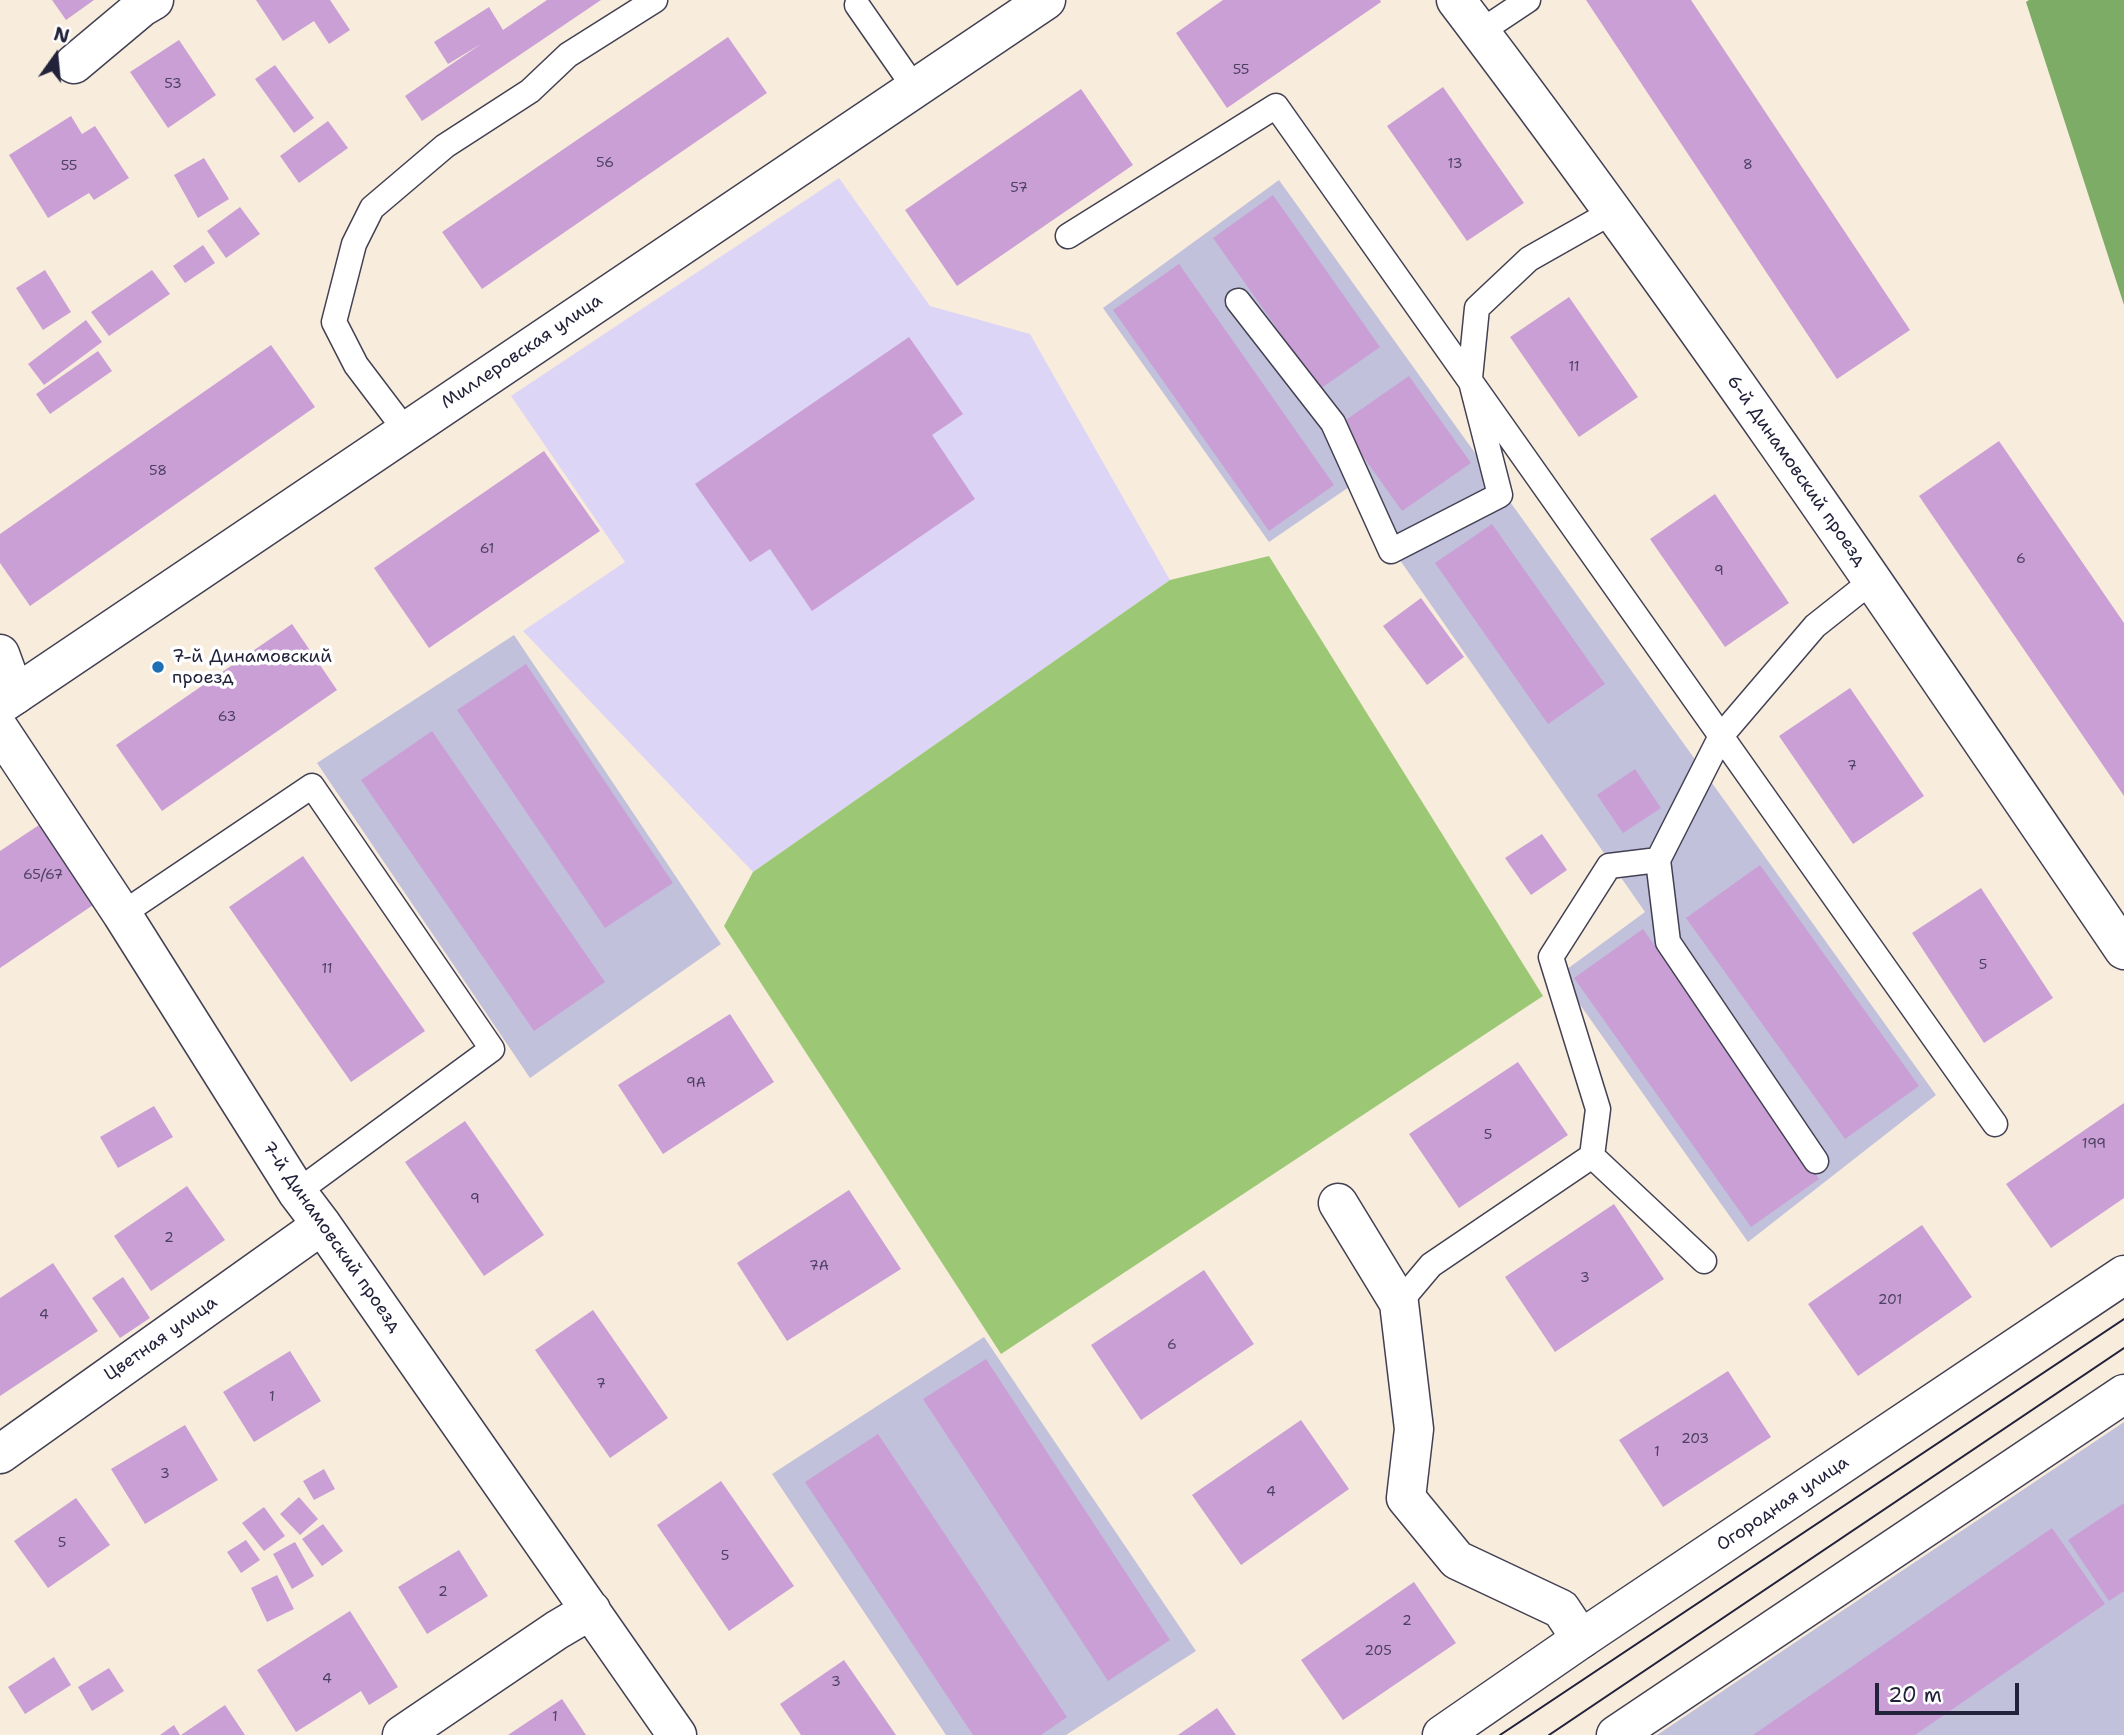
<!DOCTYPE html>
<html>
<head>
<meta charset="utf-8">
<style>
	body { margin:0 }
	#map { position:relative; width:2124px; height:1735px; overflow:hidden; background:#f8ecdc; font-family:"Shantell Sans",sans-serif }
	canvas { display:block }
	.north { position:absolute; left:21px; top:21px; width:70px; height:70px; -webkit-text-stroke:5px #fff; paint-order:stroke; rotate:15deg; font-size:19px; font-weight:700; line-height:28px; text-align:center; color:#22223b }
	.north::after { content:''; display:block; margin:auto; width:24px; height:32px; background:#22223b; clip-path:polygon(50% 0,100% 100%,50% 72%,0 100%) }
	.scale { position:absolute; left:1875px; top:1683px; width:144px; height:32px; box-sizing:border-box; border:4px solid #22223b; border-top:0; padding-left:9px; font-size:21px; line-height:24px; white-space:nowrap; color:#22223b; -webkit-text-stroke:5px #fff; paint-order:stroke }
</style>
</head>
<body>
<div id="map">
<canvas width="2124" height="1735"></canvas>
<div class="north">N</div>
<div class="scale">20 m</div>
</div>
<script>
const ctx = document.querySelector('canvas').getContext('2d');
ctx.lineJoin = 'round';
function fillPath(path, color) {
  ctx.fillStyle = color;
  ctx.fill(path, 'evenodd');
}
function strokePath(path, color, width, dash) {
  ctx.strokeStyle = color;
  ctx.lineWidth = width;
  ctx.lineCap = dash ? 'butt' : 'round';
  ctx.setLineDash(dash || []);
  ctx.stroke(path);
}
function drawText(font, color, halo, rows, align = 'center') {
  ctx.font = font + ' "Shantell Sans",sans-serif';
  ctx.lineWidth = 7;
  ctx.setLineDash([]);
  ctx.textBaseline = 'middle';
  ctx.strokeStyle = halo;
  ctx.fillStyle = color;
  for (const [text, x, y, turn = 0] of rows) {
    ctx.save();
    ctx.translate(x, y);
    ctx.rotate((+turn || 0) * Math.PI / 180);
    ctx.textAlign = isNaN(turn) ? turn : align;
    if (halo) ctx.strokeText(text, 0, 0);
    ctx.fillText(text, 0, 0);
    ctx.restore();
  }
}
fillPath(new Path2D(`
	M 839,178 L 930,306 L 1030,334 L 1170,580 L 753,872 L 523,631 L 625,562 L 511,396 Z`), '#ddd5f6');
fillPath(new Path2D(`
	M 1279,180 L 1936,1095 L 1748,1242 L 1559,975 L 1645,912 L 1349,487 L 1269,542 L 1103,308 Z
	M 514,635 L 721,944 L 530,1078 L 317,763 Z
	M 984,1337 L 1196,1651 L 1066,1735 L 946,1735 L 772,1474 Z
	M 2124,1422 L 2124,1735 L 1657,1735 Z`), '#c2c1dc');
fillPath(new Path2D(`
	M 1269,556 L 1543,996 L 1001,1354 L 724,926 L 753,872 L 1170,580 Z`), '#9cc876');
fillPath(new Path2D(`
	M 2029,0 L 2124,0 L 2124,305 L 2026,2 Z`), '#7dac67');
fillPath(new Path2D(`
	M 52,0 L 94,0 L 66,20 Z
	M 256,0 L 330,0 L 350,30 L 329,44 L 314,21 L 283,41 Z
	M 547,0 L 601,0 L 422,121 L 405,96 L 481,44 L 448,64 L 434,42 L 489,7 L 503,30 Z
	M 1223,0 L 1380,0 L 1381,2 L 1227,108 L 1176,33 Z
	M 1586,0 L 1691,0 L 1910,330 L 1837,379 Z
	M 728,37 L 767,93 L 482,289 L 442,232 Z
	M 179,40 L 216,95 L 168,128 L 130,72 Z
	M 275,65 L 314,118 L 294,133 L 255,79 Z
	M 1443,87 L 1524,203 L 1467,241 L 1387,126 Z
	M 1081,89 L 1133,165 L 957,286 L 905,210 Z
	M 71,116 L 82,134 L 95,126 L 129,178 L 94,200 L 89,193 L 48,218 L 9,155 Z
	M 328,121 L 348,148 L 299,183 L 280,156 Z
	M 204,158 L 229,199 L 198,218 L 174,175 Z
	M 1273,195 L 1380,347 L 1320,389 L 1213,238 Z
	M 240,207 L 260,234 L 226,258 L 207,231 Z
	M 203,245 L 215,263 L 185,283 L 173,266 Z
	M 1179,264 L 1334,485 L 1269,531 L 1113,310 Z
	M 45,270 L 71,312 L 43,330 L 16,288 Z
	M 152,270 L 170,294 L 109,336 L 91,312 Z
	M 1569,297 L 1638,397 L 1579,437 L 1510,337 Z
	M 86,320 L 102,342 L 44,385 L 28,364 Z
	M 909,337 L 963,414 L 932,435 L 975,499 L 812,611 L 770,549 L 750,562 L 695,484 Z
	M 271,345 L 315,407 L 30,606 L 0,563 L 0,534 Z
	M 98,351 L 112,371 L 50,414 L 36,394 Z
	M 1409,376 L 1471,463 L 1402,511 L 1340,424 Z
	M 1999,441 L 2124,623 L 2124,796 L 1919,496 Z
	M 544,451 L 600,531 L 429,648 L 374,568 Z
	M 1715,494 L 1789,603 L 1725,647 L 1650,539 Z
	M 1492,524 L 1605,684 L 1548,724 L 1435,563 Z
	M 1421,598 L 1464,657 L 1427,685 L 1383,626 Z
	M 292,624 L 337,690 L 162,811 L 116,745 Z
	M 526,664 L 673,883 L 605,928 L 457,710 Z
	M 1850,688 L 1924,796 L 1853,844 L 1779,736 Z
	M 432,731 L 605,982 L 534,1031 L 361,780 Z
	M 1635,769 L 1661,808 L 1623,833 L 1597,795 Z
	M 48,819 L 102,899 L 0,968 L 0,851 Z
	M 1542,834 L 1567,870 L 1531,895 L 1505,858 Z
	M 303,856 L 425,1031 L 351,1082 L 229,907 Z
	M 1760,865 L 1919,1086 L 1845,1139 L 1686,918 Z
	M 1981,888 L 2053,998 L 1984,1043 L 1912,933 Z
	M 1643,929 L 1819,1179 L 1751,1227 L 1574,978 Z
	M 730,1014 L 774,1082 L 663,1154 L 618,1085 Z
	M 1518,1062 L 1568,1135 L 1459,1208 L 1409,1134 Z
	M 2124,1103 L 2124,1198 L 2051,1248 L 2006,1184 Z
	M 154,1106 L 173,1137 L 118,1168 L 100,1137 Z
	M 465,1121 L 544,1235 L 484,1276 L 405,1162 Z
	M 187,1186 L 225,1240 L 151,1291 L 114,1236 Z
	M 849,1190 L 901,1269 L 787,1341 L 737,1263 Z
	M 1614,1204 L 1664,1279 L 1555,1352 L 1505,1277 Z
	M 1922,1225 L 1972,1297 L 1858,1376 L 1808,1304 Z
	M 53,1263 L 98,1331 L 0,1396 L 0,1298 Z
	M 1204,1270 L 1254,1344 L 1141,1420 L 1091,1345 Z
	M 123,1277 L 150,1318 L 120,1338 L 92,1298 Z
	M 593,1310 L 668,1418 L 610,1458 L 535,1350 Z
	M 290,1351 L 321,1401 L 254,1442 L 223,1392 Z
	M 986,1359 L 1170,1640 L 1108,1681 L 923,1399 Z
	M 1728,1371 L 1771,1437 L 1663,1507 L 1619,1440 Z
	M 1301,1420 L 1349,1489 L 1241,1565 L 1192,1495 Z
	M 185,1425 L 218,1480 L 145,1524 L 111,1469 Z
	M 878,1434 L 1067,1717 L 1041,1735 L 973,1735 L 805,1482 Z
	M 324,1469 L 335,1489 L 314,1500 L 303,1481 Z
	M 721,1481 L 794,1586 L 729,1631 L 657,1525 Z
	M 299,1497 L 318,1519 L 300,1535 L 280,1514 Z
	M 76,1498 L 110,1545 L 48,1588 L 14,1541 Z
	M 2124,1503 L 2124,1591 L 2109,1601 L 2068,1540 Z
	M 264,1507 L 285,1536 L 264,1551 L 242,1523 Z
	M 323,1524 L 343,1551 L 322,1566 L 302,1539 Z
	M 2052,1528 L 2105,1604 L 1915,1735 L 1753,1735 Z
	M 246,1540 L 260,1560 L 241,1573 L 227,1552 Z
	M 295,1542 L 314,1576 L 292,1589 L 273,1554 Z
	M 459,1550 L 488,1596 L 427,1634 L 398,1587 Z
	M 277,1575 L 294,1609 L 267,1622 L 251,1588 Z
	M 1414,1582 L 1456,1643 L 1343,1720 L 1301,1660 Z
	M 350,1611 L 398,1687 L 369,1705 L 361,1691 L 296,1732 L 257,1670 Z
	M 54,1657 L 71,1685 L 25,1714 L 8,1687 Z
	M 844,1660 L 896,1735 L 801,1735 L 780,1704 Z
	M 109,1668 L 124,1691 L 92,1711 L 78,1687 Z
	M 562,1699 L 586,1735 L 508,1735 Z
	M 225,1705 L 245,1735 L 181,1735 Z
	M 1217,1708 L 1236,1735 L 1178,1735 Z
	M 174,1725 L 180,1735 L 160,1735 Z`), '#ca9fd5');
const service = new Path2D(`
	M 857,5 L 914,87
	M 1480,32 L 1528,0
	M 1068,236 L 1276,106 L 1995,1124
	M 1238,301 L 1333,423 L 1391,551 L 1500,495 L 1470,378 L 1477,308 L 1529,259 L 1612,212
	M 406,431 L 356,365 L 334,322 L 354,244 L 372,208 L 445,146 L 530,91 L 568,55 L 655,0
	M 1658,860 L 1668,942 L 1816,1161
	M 122,914 L 312,786 L 492,1049 L 297,1192
	M 1592,1156 L 1704,1261
	M 1399,1303 L 1431,1265 L 1592,1156 L 1598,1109 L 1551,957 L 1609,866 L 1658,860 L 1721,736 L 1815,626 L 1873,580`);
const minor = new Path2D(`
	M 1456,0 C 1690,308 1907,630 2124,950
	M 74,64 L 142,7 L 154,0
	M 0,654 L 15,695
	M 0,730 L 122,914 L 297,1192 L 322,1225 L 677,1735
	M 1338,1203 L 1399,1303 L 1414,1429 L 1406,1498 L 1457,1560 L 1561,1609 L 1581,1639
	M 0,1454 L 322,1225
	M 402,1735 L 557,1630 L 591,1610`);
const tertiary = new Path2D(`
	M 0,705 L 1046,0
	M 1442,1735 L 1581,1639 L 2124,1275
	M 1616,1735 L 2124,1394`);
strokePath(service, '#424053', 27);
strokePath(minor, '#424053', 41);
strokePath(tertiary, '#424053', 41);
strokePath(service, '#fff', 24);
strokePath(minor, '#fff', 38);
strokePath(tertiary, '#fff', 38);
strokePath(new Path2D(`
	M 1500,1735 L 2124,1319
	M 1549,1735 L 2124,1348`), '#22223b', 2);
for (const [x, y, r, color] of [
	[158,667,7,"#1f6fb2"]
]) {
  const dot = new Path2D();
  dot.arc(x, y, r, 0, 2 * Math.PI);
  ctx.fillStyle = color;
  ctx.fill(dot);
  strokePath(dot, '#fff', 2.5);
}
drawText('14px', '#4c4162', null, [
	["55",1241,70],
	["53",173,84],
	["56",605,163],
	["13",1455,164],
	["8",1748,165],
	["55",69,166],
	["57",1019,188],
	["11",1574,367],
	["58",158,471],
	["61",487,549],
	["6",2021,559],
	["9",1719,571],
	["63",227,717],
	["7",1852,766],
	["65/67",43,875],
	["5",1983,965],
	["11",327,969],
	["9А",696,1083],
	["5",1488,1135],
	["199",2094,1144],
	["9",475,1199],
	["2",169,1238],
	["7А",819,1266],
	["3",1585,1278],
	["201",1890,1300],
	["4",44,1315],
	["6",1172,1345],
	["7",601,1384],
	["1",272,1397],
	["203",1695,1439],
	["1",1657,1452],
	["3",165,1474],
	["4",1271,1492],
	["5",62,1543],
	["5",725,1556],
	["2",443,1592],
	["2",1407,1621],
	["205",1378,1651],
	["4",327,1679],
	["3",836,1682],
	["1",555,1717]
]);
drawText('18px', '#22223b', '#fff', [
	["Миллеровская улица",522,352,-34],
	["6-й Динамовский проезд",1796,471,55],
	["7-й Динамовский проезд",331,1237,55],
	["Цветная улица",161,1339,-35],
	["Огородная улица",1783,1504,-34]
]);
drawText('18px', '#22223b', '#fff', [
	["7-й Динамовский",172,657],
	["проезд",172,678]
], 'left');
</script>
</body>
</html>
